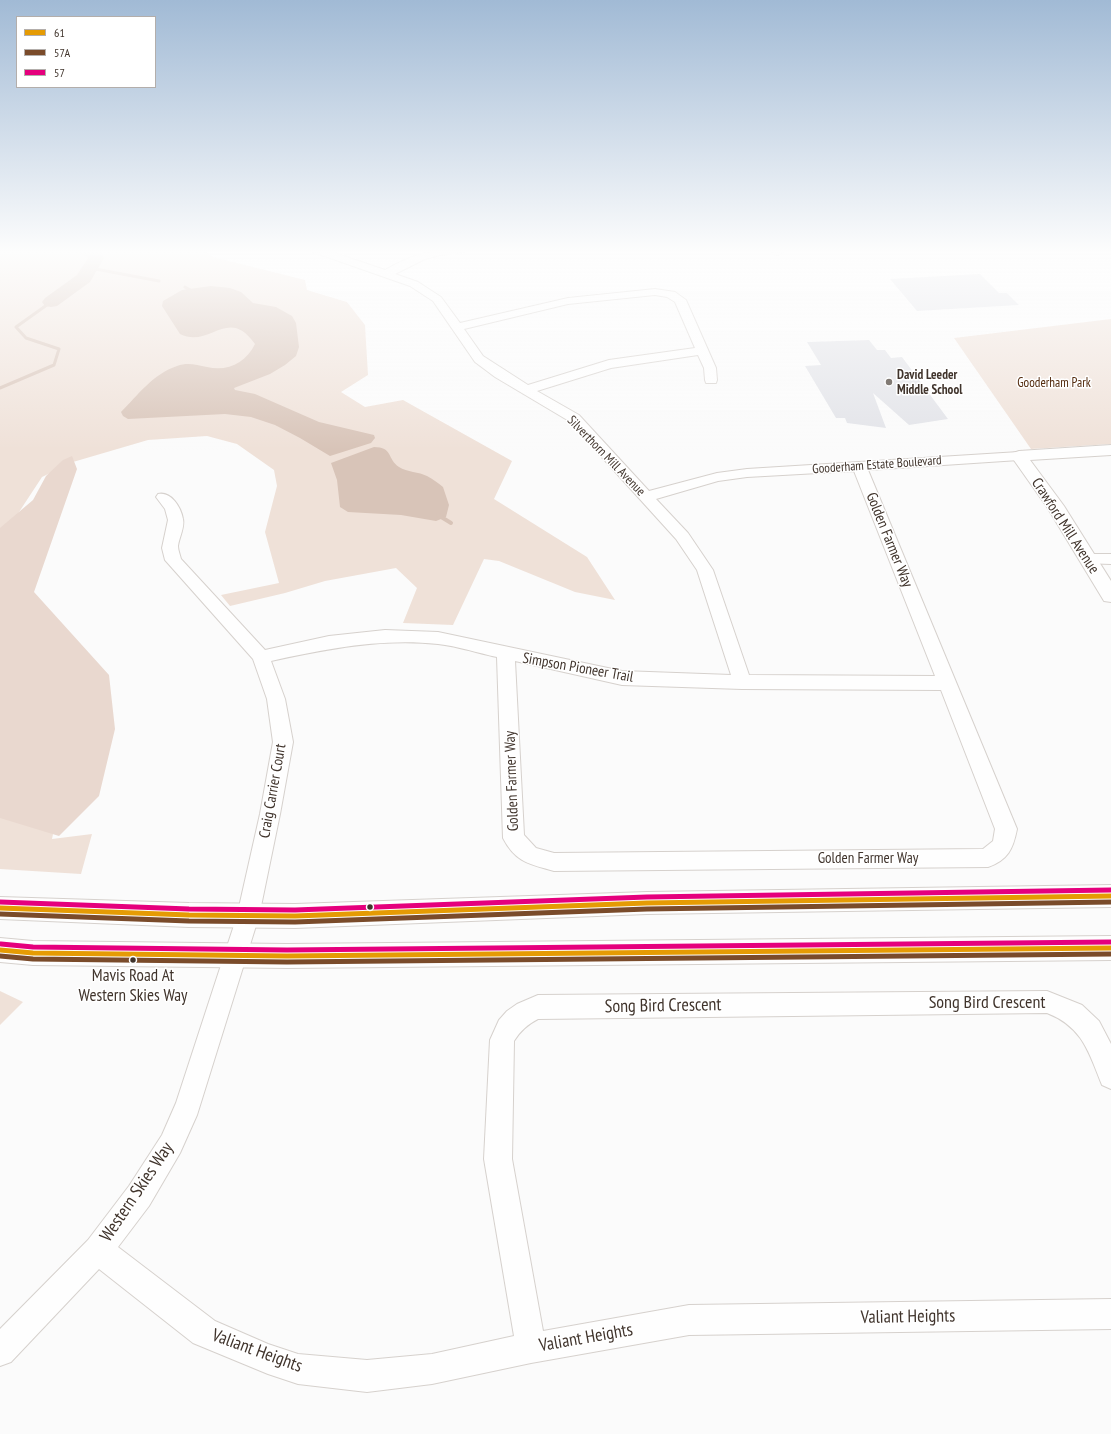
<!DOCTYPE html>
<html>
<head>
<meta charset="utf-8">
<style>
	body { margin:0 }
	#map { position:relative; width:1111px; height:1434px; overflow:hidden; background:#fbfbfb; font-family:"PT Sans Narrow",sans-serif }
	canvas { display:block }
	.legend { position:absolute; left:16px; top:16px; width:140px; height:72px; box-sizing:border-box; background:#fff; border:1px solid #b3aeab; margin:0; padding:5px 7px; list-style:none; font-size:12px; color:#40342c }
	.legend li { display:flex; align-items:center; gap:8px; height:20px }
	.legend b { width:20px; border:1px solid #b3aeab }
</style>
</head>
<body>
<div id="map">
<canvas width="1111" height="1434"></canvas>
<ul class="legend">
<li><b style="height:5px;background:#e59b04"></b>61</li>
<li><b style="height:5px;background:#7a4b2a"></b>57A</li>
<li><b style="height:5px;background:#e5007d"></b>57</li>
</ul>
</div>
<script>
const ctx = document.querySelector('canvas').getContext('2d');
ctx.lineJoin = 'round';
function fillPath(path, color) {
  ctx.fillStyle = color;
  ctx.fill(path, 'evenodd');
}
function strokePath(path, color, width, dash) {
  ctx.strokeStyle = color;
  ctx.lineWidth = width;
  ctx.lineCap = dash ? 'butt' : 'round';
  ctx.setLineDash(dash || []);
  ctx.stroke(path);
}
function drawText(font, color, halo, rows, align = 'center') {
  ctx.font = font + ' "PT Sans Narrow",sans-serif';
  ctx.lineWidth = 3;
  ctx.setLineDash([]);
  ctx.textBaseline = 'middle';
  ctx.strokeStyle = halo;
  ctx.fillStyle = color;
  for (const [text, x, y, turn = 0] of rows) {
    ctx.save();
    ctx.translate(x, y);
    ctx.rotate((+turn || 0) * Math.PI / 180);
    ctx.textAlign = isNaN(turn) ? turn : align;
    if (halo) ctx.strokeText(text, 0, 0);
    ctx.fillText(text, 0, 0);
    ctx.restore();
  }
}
fillPath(new Path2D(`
	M 0,250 L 203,250 L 213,257 L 305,280 L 307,290 L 347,302 L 365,325 L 368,375 L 341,392 L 365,407 L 403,400 L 512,461 L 494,499 L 587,557 L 615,600 L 575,592 L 499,561 L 484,559 L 453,625 L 403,623 L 417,588 L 396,568 L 325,581 L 285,593 L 230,606 L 221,595 L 279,583 L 265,532 L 277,486 L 274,470 L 237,444 L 207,436 L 148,440 L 73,462 L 42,477 L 2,538 L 61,794 L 52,839 L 92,834 L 81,874 L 0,869 Z
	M 1111,319 L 1111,444 L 1031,449 L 954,338 Z
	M 0,991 L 23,1002 L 0,1025 Z`), '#efe1d8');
fillPath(new Path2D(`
	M 72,456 L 77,469 L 34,592 L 109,675 L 115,729 L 99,796 L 59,836 L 0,818 L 0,528 L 33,500 L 46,476 L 63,460 Z`), '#e9d8cf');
fillPath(new Path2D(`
	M 211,286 L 230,288 L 241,292 L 253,303 L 276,307 L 292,316 L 296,323 L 299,347 L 296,356 L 285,365 L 270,374 L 234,388 L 235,390 L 255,394 L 319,422 L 374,435 L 375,438 L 371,443 L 330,456 L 300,438 L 275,425 L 251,417 L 225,414 L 128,419 L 123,416 L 121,412 C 138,395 153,374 177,366 C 188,362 196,365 207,367 C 227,372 246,363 255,344 C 228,305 210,349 180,334 L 162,306 L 163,301 L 182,290 Z
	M 374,447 C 393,447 387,459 399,467 C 407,472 419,472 427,476 C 433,479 438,483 443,487 L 449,505 L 446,517 L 436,521 L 401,515 L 348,512 L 340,507 L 337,480 L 331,463 Z`), '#d8c4b8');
strokePath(new Path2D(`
	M 90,268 L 159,281
	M 185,287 L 192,291
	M 0,388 L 54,365 L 59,349 L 26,338 L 16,327 L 51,302`), '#d8c4b8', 3);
strokePath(new Path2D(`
	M 438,515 L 451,523`), '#d8c4b8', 4);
fillPath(new Path2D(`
	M 77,250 L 100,250 L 104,258 L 90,282 L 57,306 L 51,307 L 45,306 L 42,302 L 45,298 L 77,275 L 88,258 L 87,256 L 79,254 Z`), '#d8c4b8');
fillPath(new Path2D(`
	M 980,274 L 999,293 L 1007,293 L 1019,305 L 917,311 L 890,279 Z
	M 869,340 L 877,350 L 885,350 L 891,358 L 902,357 L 948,419 L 909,425 L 873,393 L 886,428 L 847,423 L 845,418 L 836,418 L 805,366 L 821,365 L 807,342 Z`), '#e2e3e8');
const street = new Path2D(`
	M 312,250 L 326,250 L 385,270 C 415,253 431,250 465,250 L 464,252 L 440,255 L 425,259 L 395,274 L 418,282 L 441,297 L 460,323 L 568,298 L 655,289 L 675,292 L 686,300 L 716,368 L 717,380 L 716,383 L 706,383 L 705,380 L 704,368 L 698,355 L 611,368 L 537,391 L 579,415 L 649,491 L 717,473 L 747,469 L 1019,452 L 1024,453 L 1026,456 L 1024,459 L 1019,460 L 868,470 L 1017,829 C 1013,849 1008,860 988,867 L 554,871 C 530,864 516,863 503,838 L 497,657 C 478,653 457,646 438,644 C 381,638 326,649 271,661 L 285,699 L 293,742 L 280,814 L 259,916 L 197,1115 L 180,1153 L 149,1206 L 118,1247 L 215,1321 L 268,1344 L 298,1354 L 367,1360 L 432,1354 L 514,1336 L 484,1159 L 490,1040 L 499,1020 L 507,1011 L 517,1004 L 538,995 L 1047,991 L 1082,1005 L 1099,1021 L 1111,1044 L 1111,1089 L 1102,1085 C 1089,1053 1083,1027 1047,1013 L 538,1019 C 528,1024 520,1031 514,1041 L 512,1159 L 543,1331 L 689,1305 L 1111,1299 L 1111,1329 L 689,1335 L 531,1363 L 432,1384 L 367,1392 L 298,1384 L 268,1374 L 193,1343 L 99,1269 L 11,1362 L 0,1366 L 0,1329 L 88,1240 L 129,1186 L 162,1135 L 176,1103 L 237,916 L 260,814 L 273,742 L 267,699 L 253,659 L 165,560 L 162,548 L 168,520 L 165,509 L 156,497 L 158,494 C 171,491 181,507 183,519 C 185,527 179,538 178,546 C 178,550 180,555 181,559 L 265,650 L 329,636 L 385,630 L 438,632 L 622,671 L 731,675 L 697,570 L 676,539 L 569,421 L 495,377 L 475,362 L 433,301 L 410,286 L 313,252 ZM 655,295 L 667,297 L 675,302 L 695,348 L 609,360 L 528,385 L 483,356 L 464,329 L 568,304 ZM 854,471 L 935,676 L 749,675 L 713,570 L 688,533 L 656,499 L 718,481 L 747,477 ZM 515,661 L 622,685 L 742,689 L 941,690 L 995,829 L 993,841 L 983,849 L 554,853 L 536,848 L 524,835 Z
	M 771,250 L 781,250 L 783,252 L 778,255 L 774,254 Z
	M 1088,554 L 1111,554 L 1111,564 L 1082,563 L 1080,559 L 1082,555 Z`);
const secondary = new Path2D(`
	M 1111,445 L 1111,455 L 1030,460 L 1064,506 L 1111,581 L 1111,602 L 1104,601 L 1047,507 L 1011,456 L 1013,453 L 1019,451 Z
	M 1111,885 L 1111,907 L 647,914 L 295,928 L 189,927 L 0,919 L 0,897 L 189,903 L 295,904 L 647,892 Z
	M 1111,936 L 1111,960 L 287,968 L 33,965 L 0,962 L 0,938 L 33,941 L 287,944 Z`);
strokePath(street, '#d6d1cd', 2);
strokePath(secondary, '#d6d1cd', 2);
fillPath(street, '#fefefe');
fillPath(secondary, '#fefefe');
strokePath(new Path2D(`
	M 0,908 L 189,915 L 295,916 L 647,903 L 1111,896
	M 0,950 L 33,953 L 287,956 L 1111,948`), '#e59b04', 5);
strokePath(new Path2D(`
	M 0,914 L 189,921 L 295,922 L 647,909 L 1111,902
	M 0,956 L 33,959 L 287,962 L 1111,954`), '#7a4b2a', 5);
strokePath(new Path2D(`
	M 0,902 L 189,909 L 295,910 L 647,897 L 1111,890
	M 1,944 L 33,947 L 287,950 L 1111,942`), '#e5007d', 5);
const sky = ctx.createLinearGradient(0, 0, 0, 450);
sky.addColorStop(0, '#a1bad5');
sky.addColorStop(0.56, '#fdfdfd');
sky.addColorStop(1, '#fdfdfd00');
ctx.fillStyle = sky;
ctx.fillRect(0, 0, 1111, 450);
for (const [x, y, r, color] of [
	[889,382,4,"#817a74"],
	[370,907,3.5,"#40342c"],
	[133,960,3.5,"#40342c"]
]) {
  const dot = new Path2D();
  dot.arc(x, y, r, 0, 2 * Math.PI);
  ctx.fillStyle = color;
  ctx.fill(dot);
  strokePath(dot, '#fff', 1.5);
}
drawText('bold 13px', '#40342c', '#fff', [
	["David Leeder",897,375],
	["Middle School",897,390]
], 'left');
drawText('13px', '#542c0f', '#fff', [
	["Gooderham Park",1054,383]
]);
drawText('13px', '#40342c', '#fff', [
	["Silverthorn Mill Avenue",606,456,46],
	["Gooderham Estate Boulevard",877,465,-4]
]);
drawText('15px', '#40342c', '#fff', [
	["Crawford Mill Avenue",1065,526,57],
	["Golden Farmer Way",889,540,68],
	["Simpson Pioneer Trail",578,668,10],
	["Golden Farmer Way",512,781,-92],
	["Craig Carrier Court",273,791,-80],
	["Golden Farmer Way",868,859]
]);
drawText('17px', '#40342c', '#fff', [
	["Mavis Road At",133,976],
	["Western Skies Way",133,996]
]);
drawText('18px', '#40342c', '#fff', [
	["Song Bird Crescent",987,1003],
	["Song Bird Crescent",663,1006,-1],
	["Western Skies Way",137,1192,-56],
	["Valiant Heights",908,1317,-1],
	["Valiant Heights",586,1338,-10],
	["Valiant Heights",257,1351,20]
]);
</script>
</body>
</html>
